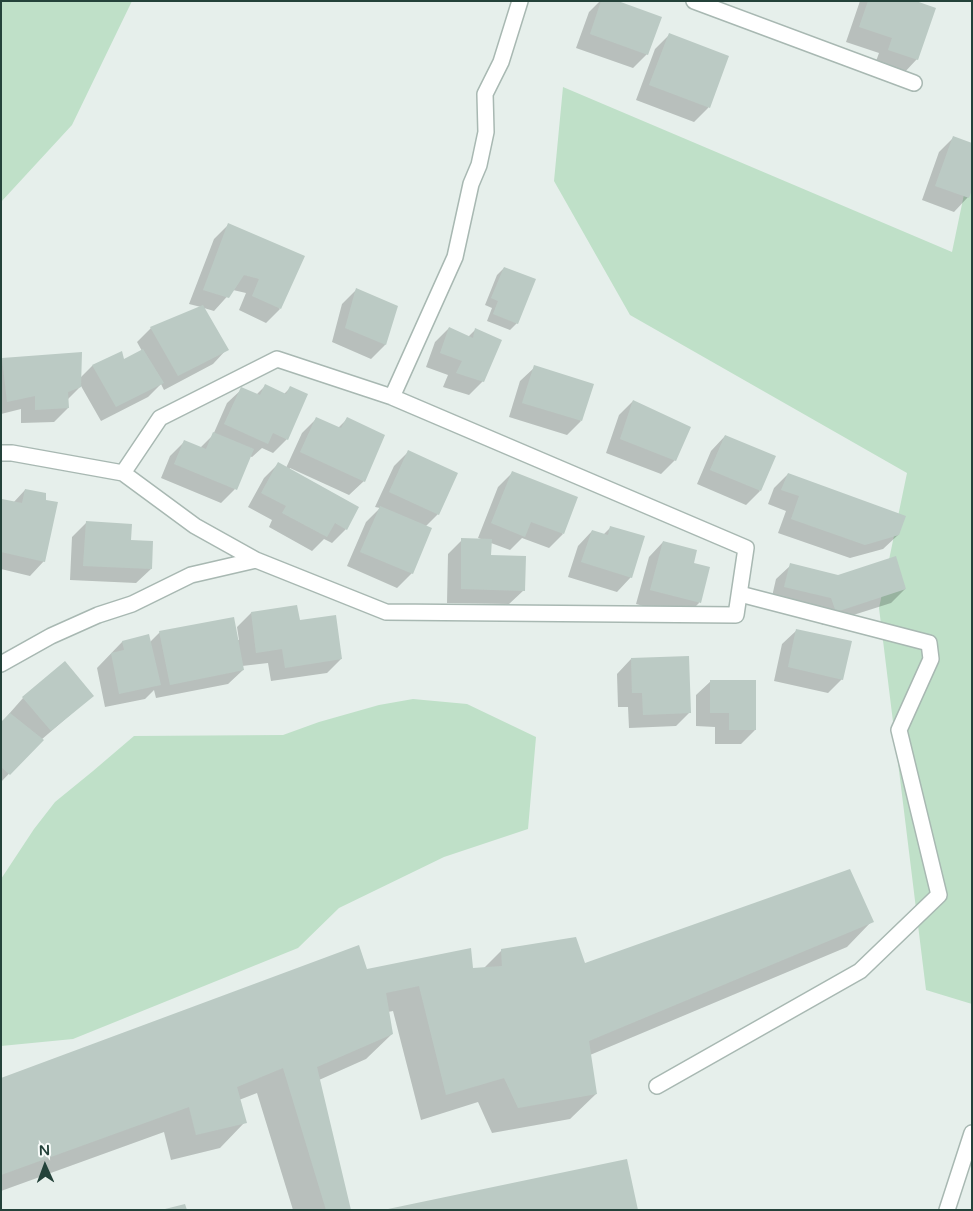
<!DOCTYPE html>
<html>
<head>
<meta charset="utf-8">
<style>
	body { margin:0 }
	#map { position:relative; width:973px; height:1211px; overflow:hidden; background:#e6efeb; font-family:"Varela Round",sans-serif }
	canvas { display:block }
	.frame { position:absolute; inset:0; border:2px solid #24423a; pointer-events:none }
	.north { position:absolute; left:20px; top:1141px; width:50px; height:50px; -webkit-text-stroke:4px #f7fbf9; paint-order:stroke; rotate:358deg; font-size:14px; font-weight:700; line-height:20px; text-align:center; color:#24423a }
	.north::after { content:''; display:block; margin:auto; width:18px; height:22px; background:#24423a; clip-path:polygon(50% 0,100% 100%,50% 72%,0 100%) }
</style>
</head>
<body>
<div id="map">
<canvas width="973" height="1211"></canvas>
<div class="frame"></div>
<div class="north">N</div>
</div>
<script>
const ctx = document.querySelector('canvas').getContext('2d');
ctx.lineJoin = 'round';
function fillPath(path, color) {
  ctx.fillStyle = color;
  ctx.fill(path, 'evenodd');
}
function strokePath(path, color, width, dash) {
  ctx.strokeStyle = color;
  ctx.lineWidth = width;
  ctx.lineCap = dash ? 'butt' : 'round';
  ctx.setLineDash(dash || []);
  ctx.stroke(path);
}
fillPath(new Path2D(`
	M 1,1 L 132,1 L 72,125 L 1,202 Z
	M 563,87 L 952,252 L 972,156 L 972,1004 L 926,990 L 879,608 L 907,473 L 630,315 L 554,181 Z
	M 413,699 L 467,704 L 536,737 L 528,829 L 444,857 L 339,908 L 298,948 L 73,1039 L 1,1046 L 1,879 L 34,829 L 55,802 L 93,771 L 134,736 L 283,735 L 319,722 L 379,705 Z`), '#bfe0c8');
fillPath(new Path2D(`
	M 600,1 L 614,1 L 647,54 L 633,68 L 576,48 L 589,12 Z
	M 860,1 L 912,1 L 917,59 L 903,74 L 875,64 L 879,53 L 846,42 Z
	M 669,35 L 728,57 L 708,108 L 694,122 L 636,100 L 655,49 Z
	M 953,138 L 968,197 L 954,212 L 922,200 L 939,152 Z
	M 228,225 L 280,309 L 266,323 L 239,310 L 246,293 L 233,290 L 214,311 L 204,308 L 227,349 L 213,364 L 164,390 L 161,384 L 148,397 L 101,421 L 81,386 L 67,400 L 68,408 L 54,422 L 21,423 L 21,409 L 1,414 L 2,359 L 80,378 L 92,366 L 121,353 L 123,361 L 142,351 L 137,342 L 151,328 L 201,307 L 189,304 L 214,239 Z
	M 504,268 L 534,280 L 517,323 L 510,330 L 487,321 L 492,308 L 485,305 L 497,275 Z
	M 356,290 L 396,307 L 385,345 L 371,359 L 332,342 L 342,304 Z
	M 449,328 L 468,337 L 475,330 L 483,381 L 469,395 L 443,387 L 448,375 L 426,367 L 435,342 Z
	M 535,367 L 581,421 L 567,435 L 509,417 L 520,381 Z
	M 265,386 L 284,394 L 291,387 L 287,439 L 273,453 L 262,448 L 252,457 L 249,456 L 235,489 L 221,503 L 161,478 L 170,456 L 184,442 L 200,448 L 213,435 L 227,403 L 242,389 L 256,395 Z
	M 633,401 L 675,460 L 661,474 L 606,453 L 619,415 Z
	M 316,419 L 338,428 L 347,419 L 364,481 L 349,495 L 290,468 L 289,470 L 346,529 L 332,543 L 324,539 L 312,551 L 269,527 L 272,520 L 248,507 L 264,478 L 278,464 L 286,468 L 302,433 Z
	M 725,436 L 760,491 L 746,505 L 697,484 L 711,451 Z
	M 408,452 L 438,514 L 426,526 L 412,573 L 397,588 L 347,566 L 366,522 L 380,508 L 375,507 L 394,466 Z
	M 512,473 L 563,534 L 549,548 L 522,538 L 510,550 L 491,543 L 490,556 L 524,590 L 509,604 L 447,603 L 448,554 L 462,540 L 484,540 L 478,538 L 498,487 Z
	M 788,474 L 898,535 L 883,549 L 850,558 L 778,533 L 786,511 L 768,504 L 774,488 Z
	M 25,490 L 44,561 L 30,576 L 1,569 L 1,502 L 13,503 Z
	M 86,523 L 130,541 L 151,569 L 136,583 L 70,580 L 72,537 Z
	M 611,527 L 631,577 L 617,592 L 568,577 L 578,546 L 592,531 L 603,535 Z
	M 663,542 L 692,564 L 699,603 L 685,617 L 636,604 L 649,557 Z
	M 791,565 L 838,577 L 905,589 L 891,603 L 822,625 L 817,612 L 771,601 L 776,579 Z
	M 251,613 L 298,622 L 341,659 L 327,673 L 271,681 L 268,663 L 242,666 L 243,670 L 228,684 L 156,698 L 154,690 L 145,699 L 105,707 L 97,668 L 122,642 L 150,642 L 160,632 L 239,640 L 237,627 Z
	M 797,630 L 842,679 L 828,693 L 774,681 L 782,644 Z
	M 631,659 L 690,712 L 676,726 L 629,728 L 628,707 L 618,707 L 617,674 Z
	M 711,681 L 755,730 L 741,744 L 715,744 L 715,727 L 696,726 L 696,695 Z
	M 92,696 L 41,740 L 1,782 L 1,723 L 23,698 Z
	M 872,921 L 847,947 L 590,1055 L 596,1094 L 570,1119 L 492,1133 L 478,1102 L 421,1120 L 393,1011 L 388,1012 L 392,1034 L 366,1059 L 319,1080 L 350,1210 L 293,1210 L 257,1093 L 239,1100 L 245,1122 L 220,1148 L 171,1160 L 164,1132 L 1,1191 L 1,1079 L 367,970 L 483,969 L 502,950 L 584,965 Z`), '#0003');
fillPath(new Path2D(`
	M 601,1 L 618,1 L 662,17 L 648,55 L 590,34 Z
	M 868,1 L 916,1 L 936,8 L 918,60 L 888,50 L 892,38 L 859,27 Z
	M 669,33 L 729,56 L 710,108 L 649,85 Z
	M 953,136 L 972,143 L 972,190 L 969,198 L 935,186 Z
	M 228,223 L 305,256 L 281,309 L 252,296 L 259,279 L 244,275 L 229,298 L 203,290 Z
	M 504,267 L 536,279 L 518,324 L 493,314 L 498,301 L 491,298 Z
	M 356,288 L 398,306 L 386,345 L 345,328 Z
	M 203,305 L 229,350 L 178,376 L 150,327 Z
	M 449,327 L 473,338 L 475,328 L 502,340 L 484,382 L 456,373 L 462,361 L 440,353 Z
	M 143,349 L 164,383 L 116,407 L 92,365 L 122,351 L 124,359 Z
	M 82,352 L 81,387 L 68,392 L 69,408 L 35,410 L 35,396 L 7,402 L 2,358 Z
	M 534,365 L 594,384 L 582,421 L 522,403 Z
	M 265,384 L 286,394 L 290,386 L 308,394 L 288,440 L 273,433 L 268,444 L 224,424 L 241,387 L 260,395 Z
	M 633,400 L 691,427 L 676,461 L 620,439 Z
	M 316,417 L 341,428 L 347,417 L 385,435 L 365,482 L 300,452 Z
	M 213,432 L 254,449 L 237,490 L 174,464 L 184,440 L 206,449 Z
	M 725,435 L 776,456 L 761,491 L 710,470 Z
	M 408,450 L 458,473 L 439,515 L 389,492 Z
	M 278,462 L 359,507 L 347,530 L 335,523 L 327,537 L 282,513 L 286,506 L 261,493 Z
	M 512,471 L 578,497 L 564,534 L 531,522 L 525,537 L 491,523 Z
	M 788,473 L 906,516 L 899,535 L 865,545 L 791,519 L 799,496 L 781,490 Z
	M 25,489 L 46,493 L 46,500 L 58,502 L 45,562 L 1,552 L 2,499 L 22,503 Z
	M 380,506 L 432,528 L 413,574 L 360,552 Z
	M 86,521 L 132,524 L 131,540 L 153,541 L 152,569 L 83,566 Z
	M 610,526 L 645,536 L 632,578 L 581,562 L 592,530 L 608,535 Z
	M 461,538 L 492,539 L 491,555 L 526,556 L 525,591 L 461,589 Z
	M 663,541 L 697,550 L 694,563 L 710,567 L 701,603 L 650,590 Z
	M 896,556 L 906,589 L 836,612 L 831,598 L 784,587 L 790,563 L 838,575 Z
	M 297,605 L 300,620 L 336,615 L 342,659 L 285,668 L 282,649 L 256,653 L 251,612 Z
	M 234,617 L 244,670 L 170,685 L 159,631 Z
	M 796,629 L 852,641 L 843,680 L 788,667 Z
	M 149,634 L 161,685 L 119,694 L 111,653 L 124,650 L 122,641 Z
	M 689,656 L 691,713 L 643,715 L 642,693 L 632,693 L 631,658 Z
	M 65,661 L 94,696 L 51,731 L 22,697 Z
	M 710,680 L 756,680 L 756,730 L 729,730 L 729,713 L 710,713 Z
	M 10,713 L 44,740 L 10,775 L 1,767 L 1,722 Z
	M 850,869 L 874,922 L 589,1041 L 597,1094 L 518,1108 L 504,1078 L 446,1095 L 419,986 L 386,993 L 393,1034 L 317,1067 L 351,1210 L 326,1210 L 283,1068 L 237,1087 L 247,1123 L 196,1135 L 189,1107 L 1,1175 L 1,1078 L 359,945 L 367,969 L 471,948 L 473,968 L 502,966 L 501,949 L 576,937 L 585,963 Z
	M 627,1159 L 638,1210 L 388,1210 L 388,1209 Z
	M 185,1204 L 187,1210 L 165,1210 L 165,1209 Z`), '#bbcac4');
const lane = new Path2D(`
	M 657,1086 L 860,971 L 939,895 L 899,730 L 931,659 L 929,643 L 740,594
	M 947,1210 L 972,1133`);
const street = new Path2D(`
	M 694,1 L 914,83
	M 392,397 L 455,257 L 471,184 L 479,165 L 486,132 L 485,94 L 501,62 L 520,1
	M 1,453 L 12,453 L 123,473 L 195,526 L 256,560
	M 1,664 L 51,636 L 98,615 L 132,604 L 191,575 L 256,560 L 386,612 L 736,615 L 746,548 L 392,397 L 277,359 L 160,418 L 123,473`);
strokePath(lane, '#a8b8b2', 18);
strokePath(street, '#a8b8b2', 18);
strokePath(lane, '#fff', 15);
strokePath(street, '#fff', 15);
</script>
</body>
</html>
